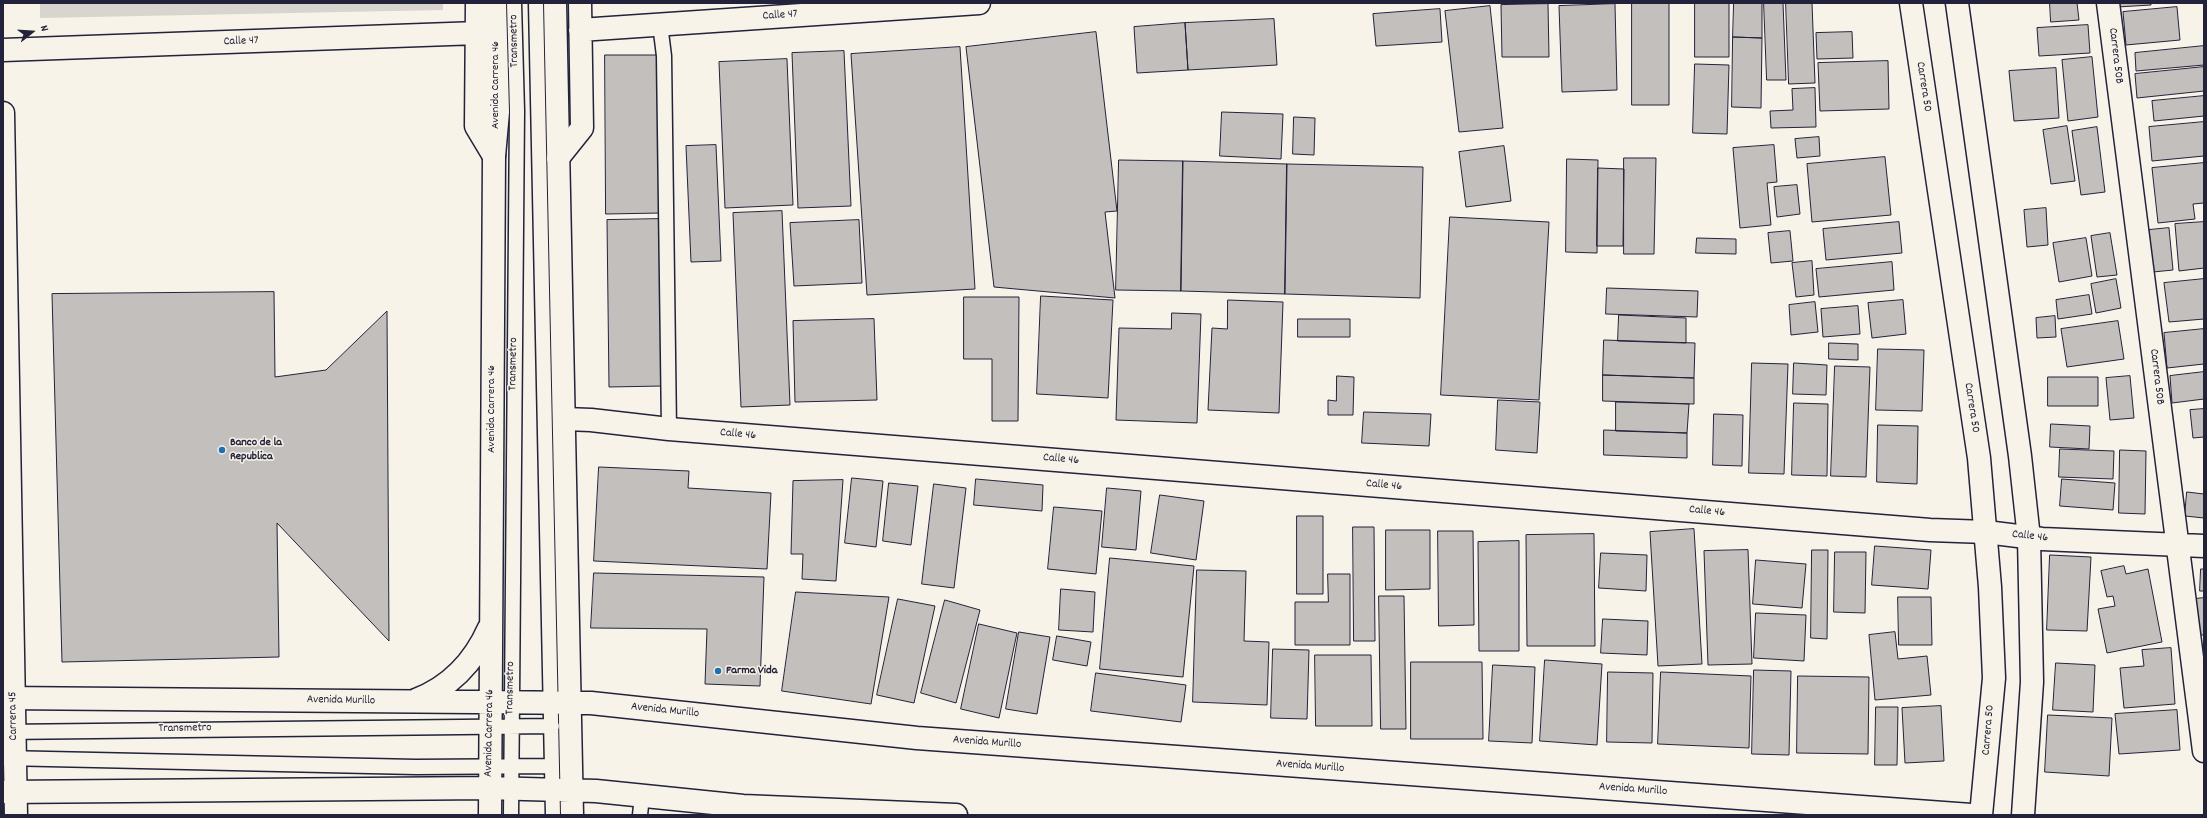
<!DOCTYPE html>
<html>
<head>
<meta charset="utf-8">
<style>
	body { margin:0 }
	#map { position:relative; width:2207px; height:818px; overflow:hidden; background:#f7f3e8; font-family:Dekko,sans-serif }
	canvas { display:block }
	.frame { position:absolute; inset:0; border:4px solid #22223b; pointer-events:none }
	.north { position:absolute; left:12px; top:12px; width:40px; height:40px; -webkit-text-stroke:3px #f7f3e8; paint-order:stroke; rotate:73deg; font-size:11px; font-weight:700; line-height:16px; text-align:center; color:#22223b }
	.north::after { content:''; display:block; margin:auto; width:14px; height:18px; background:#22223b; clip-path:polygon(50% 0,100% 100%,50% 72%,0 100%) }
</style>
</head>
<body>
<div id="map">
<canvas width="2207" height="818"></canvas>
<div class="frame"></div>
<div class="north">N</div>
</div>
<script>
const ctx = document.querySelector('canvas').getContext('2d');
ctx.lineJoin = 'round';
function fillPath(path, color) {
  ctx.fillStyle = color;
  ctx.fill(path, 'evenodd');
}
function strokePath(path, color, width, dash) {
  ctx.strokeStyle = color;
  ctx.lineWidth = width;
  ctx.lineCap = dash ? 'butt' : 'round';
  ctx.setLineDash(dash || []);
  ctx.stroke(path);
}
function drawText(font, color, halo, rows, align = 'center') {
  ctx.font = font + ' Dekko,sans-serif';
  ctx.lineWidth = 3;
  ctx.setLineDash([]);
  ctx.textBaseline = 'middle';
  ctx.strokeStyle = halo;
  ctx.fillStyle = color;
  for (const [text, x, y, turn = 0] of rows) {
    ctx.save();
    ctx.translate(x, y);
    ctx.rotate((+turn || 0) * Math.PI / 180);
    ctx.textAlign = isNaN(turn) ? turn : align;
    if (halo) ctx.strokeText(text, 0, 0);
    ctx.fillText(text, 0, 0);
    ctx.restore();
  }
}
fillPath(new Path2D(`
	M 40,3 L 443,3 L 443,10 L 40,18 Z`), '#d8d5cf');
const building = new Path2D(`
	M 1632,3 L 1669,3 L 1669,105 L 1632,105 Z
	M 1695,3 L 1729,3 L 1729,57 L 1695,57 Z
	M 1734,3 L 1762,3 L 1762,38 L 1733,37 Z
	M 1764,3 L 1783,3 L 1786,80 L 1767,80 Z
	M 1786,3 L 1812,3 L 1815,83 L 1789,84 Z
	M 2050,3 L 2077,3 L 2079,20 L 2051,22 Z
	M 2117,3 L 2151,3 L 2151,5 L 2117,7 Z
	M 1548,4 L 1549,57 L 1502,57 L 1501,5 Z
	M 1615,4 L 1617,90 L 1562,92 L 1559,6 Z
	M 1490,6 L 1503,128 L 1459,132 L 1445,11 Z
	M 2177,7 L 2180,40 L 2126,45 L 2123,12 Z
	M 1440,9 L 1442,42 L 1376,46 L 1373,14 Z
	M 1274,19 L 1277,65 L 1188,70 L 1185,23 Z
	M 1185,23 L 1188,70 L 1137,73 L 1134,27 Z
	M 2088,25 L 2090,53 L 2039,56 L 2037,28 Z
	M 1096,32 L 1117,211 L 1105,212 L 1115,298 L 994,287 L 966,47 Z
	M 1852,32 L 1853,58 L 1817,59 L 1816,33 Z
	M 1733,37 L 1762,38 L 1761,108 L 1732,107 Z
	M 2204,46 L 2204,65 L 2136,71 L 2135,53 Z
	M 960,47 L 975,289 L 867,295 L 851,54 Z
	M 844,51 L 851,206 L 798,208 L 792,53 Z
	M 605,55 L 659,55 L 661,213 L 606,214 Z
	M 2092,57 L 2098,117 L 2068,121 L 2062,60 Z
	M 787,59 L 793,205 L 725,208 L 719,62 Z
	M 1888,61 L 1889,109 L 1820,111 L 1818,63 Z
	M 1695,64 L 1729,65 L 1727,134 L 1693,133 Z
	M 2204,67 L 2204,91 L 2137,98 L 2135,74 Z
	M 2056,68 L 2059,118 L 2014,121 L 2009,71 Z
	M 1815,88 L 1816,127 L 1771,128 L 1770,111 L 1793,110 L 1792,89 Z
	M 2204,96 L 2204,116 L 2154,121 L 2152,101 Z
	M 1222,112 L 1283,114 L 1281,159 L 1220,156 Z
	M 1294,117 L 1315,118 L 1314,155 L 1293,154 Z
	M 2204,122 L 2204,156 L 2152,161 L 2149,127 Z
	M 2067,126 L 2075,181 L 2051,184 L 2043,130 Z
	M 2097,127 L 2105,192 L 2081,195 L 2072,131 Z
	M 1819,137 L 1820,156 L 1797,158 L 1795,139 Z
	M 716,145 L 721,261 L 691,262 L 686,146 Z
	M 1774,145 L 1777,182 L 1767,183 L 1771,225 L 1740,228 L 1733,148 Z
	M 1504,146 L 1511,201 L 1466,207 L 1459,152 Z
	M 1885,157 L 1891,215 L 1812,222 L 1807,164 Z
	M 1624,158 L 1656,158 L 1654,254 L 1624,254 Z
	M 1567,159 L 1598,160 L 1597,253 L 1566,252 Z
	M 1119,160 L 1183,161 L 1181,291 L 1116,290 Z
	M 1183,161 L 1287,164 L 1285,294 L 1181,291 Z
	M 2204,163 L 2204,203 L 2193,204 L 2195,219 L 2158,223 L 2152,168 Z
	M 1287,164 L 1423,167 L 1420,298 L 1285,294 Z
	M 1598,168 L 1624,169 L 1623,246 L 1597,246 Z
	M 1797,185 L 1800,214 L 1777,217 L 1774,187 Z
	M 2046,208 L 2048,245 L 2027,247 L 2024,210 Z
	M 782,211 L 790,405 L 741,407 L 733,213 Z
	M 1450,217 L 1549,222 L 1539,400 L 1441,395 Z
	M 660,219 L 662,386 L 609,387 L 607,220 Z
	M 859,220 L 862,283 L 794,286 L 790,223 Z
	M 1899,222 L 1902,253 L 1826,260 L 1823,229 Z
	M 2204,222 L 2204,268 L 2179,271 L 2175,224 Z
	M 2169,228 L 2173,270 L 2153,272 L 2149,230 Z
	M 1790,231 L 1793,261 L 1771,263 L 1768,233 Z
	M 2110,233 L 2117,275 L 2097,277 L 2091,236 Z
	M 1697,238 L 1736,239 L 1736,254 L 1696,253 Z
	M 2086,238 L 2092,276 L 2059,282 L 2053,243 Z
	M 1812,261 L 1814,295 L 1796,297 L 1792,263 Z
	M 1892,262 L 1894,290 L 1819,297 L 1816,269 Z
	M 2116,279 L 2121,308 L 2096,313 L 2091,284 Z
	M 2204,279 L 2204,319 L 2169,322 L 2164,283 Z
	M 1607,288 L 1698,291 L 1697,317 L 1606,314 Z
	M 274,292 L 275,377 L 326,370 L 387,311 L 389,641 L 277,523 L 279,657 L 62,662 L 52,294 Z
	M 2089,295 L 2092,314 L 2058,319 L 2056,300 Z
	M 1041,296 L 1113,300 L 1108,398 L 1037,394 Z
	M 964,297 L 1019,297 L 1018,421 L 992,421 L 992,359 L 964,359 Z
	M 1228,300 L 1283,302 L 1279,413 L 1208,410 L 1212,328 L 1227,329 Z
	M 1903,300 L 1906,334 L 1872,338 L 1868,303 Z
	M 1815,302 L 1818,332 L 1791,335 L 1789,305 Z
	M 1858,306 L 1860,334 L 1823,337 L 1821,309 Z
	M 1172,313 L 1201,314 L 1197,423 L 1116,420 L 1119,328 L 1171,329 Z
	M 1619,315 L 1686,318 L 1686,343 L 1618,341 Z
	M 2055,316 L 2056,337 L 2037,338 L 2036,318 Z
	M 874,319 L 877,400 L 795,402 L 793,321 Z
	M 1298,319 L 1350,319 L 1350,337 L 1298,337 Z
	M 2118,321 L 2124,359 L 2067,367 L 2061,329 Z
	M 2204,329 L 2204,364 L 2167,368 L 2164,333 Z
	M 1604,340 L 1695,343 L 1694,378 L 1603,375 Z
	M 1829,343 L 1858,344 L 1858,360 L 1829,359 Z
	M 1878,349 L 1924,350 L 1922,411 L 1876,410 Z
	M 1752,363 L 1788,364 L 1784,474 L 1749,473 Z
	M 1794,363 L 1827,365 L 1826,395 L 1793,394 Z
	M 1835,366 L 1870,367 L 1866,477 L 1831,476 Z
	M 2204,372 L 2204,399 L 2172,403 L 2170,376 Z
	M 1603,375 L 1694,378 L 1694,404 L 1603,401 Z
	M 1337,376 L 1354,377 L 1353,415 L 1328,415 L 1328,400 L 1336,401 Z
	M 2130,376 L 2134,418 L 2110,420 L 2106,378 Z
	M 2048,377 L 2098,377 L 2098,406 L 2048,406 Z
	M 1498,400 L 1540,402 L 1537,453 L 1496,450 Z
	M 1616,402 L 1689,404 L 1687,433 L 1616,431 Z
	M 1794,403 L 1828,404 L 1827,476 L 1792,475 Z
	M 2204,409 L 2204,437 L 2193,438 L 2190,410 Z
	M 1364,412 L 1431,414 L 1429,446 L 1362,443 Z
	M 1714,414 L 1743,415 L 1742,466 L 1713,465 Z
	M 2051,424 L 2090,426 L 2089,449 L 2050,447 Z
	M 1878,425 L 1918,426 L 1917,484 L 1877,482 Z
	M 1604,430 L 1687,433 L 1687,458 L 1604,455 Z
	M 2060,449 L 2114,451 L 2113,479 L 2059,477 Z
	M 2120,450 L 2146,451 L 2145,514 L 2119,513 Z
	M 599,467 L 689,471 L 688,488 L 771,493 L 767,569 L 594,561 Z
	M 852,478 L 883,481 L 876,547 L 845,543 Z
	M 976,479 L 1043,485 L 1042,511 L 974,505 Z
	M 2062,479 L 2115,483 L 2113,510 L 2060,506 Z
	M 843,480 L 836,581 L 802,579 L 803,554 L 791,554 L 793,481 Z
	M 889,483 L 918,486 L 911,545 L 883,541 Z
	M 934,484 L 966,488 L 954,588 L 922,584 Z
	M 1107,488 L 1141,491 L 1136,550 L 1102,547 Z
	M 2187,492 L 2204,494 L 2204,518 L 2185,516 Z
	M 1160,495 L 1204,501 L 1196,560 L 1151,553 Z
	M 1054,507 L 1102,511 L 1096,574 L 1048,569 Z
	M 1297,516 L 1323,516 L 1323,594 L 1297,594 Z
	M 1353,527 L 1374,527 L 1375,641 L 1354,641 Z
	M 1694,529 L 1702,664 L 1658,666 L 1650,532 Z
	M 1386,530 L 1430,530 L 1430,589 L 1386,590 Z
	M 1438,531 L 1473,531 L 1474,625 L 1439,626 Z
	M 1594,534 L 1595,646 L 1527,646 L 1526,535 Z
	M 1519,541 L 1519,651 L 1479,651 L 1478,542 Z
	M 1875,546 L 1931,550 L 1928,589 L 1872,585 Z
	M 1748,550 L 1752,664 L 1708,665 L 1704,551 Z
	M 1812,550 L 1828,550 L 1827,639 L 1811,638 Z
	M 1835,552 L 1866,552 L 1865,613 L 1834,612 Z
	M 1601,553 L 1647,555 L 1646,591 L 1599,588 Z
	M 2050,555 L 2091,557 L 2087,631 L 2047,630 Z
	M 1110,558 L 1194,566 L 1183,677 L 1100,669 Z
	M 1756,560 L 1806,564 L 1802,608 L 1753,604 Z
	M 2124,566 L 2126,574 L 2148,569 L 2162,642 L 2107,653 L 2098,609 L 2115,606 L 2113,596 L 2107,597 L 2101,571 Z
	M 2201,569 L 2204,569 L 2204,591 L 2200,591 Z
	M 1197,570 L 1246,571 L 1244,641 L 1269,642 L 1267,705 L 1193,702 Z
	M 594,573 L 764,577 L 760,686 L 705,684 L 707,629 L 591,628 Z
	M 1328,574 L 1350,574 L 1350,645 L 1295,645 L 1295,602 L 1328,602 Z
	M 1061,589 L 1095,592 L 1093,632 L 1059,630 Z
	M 796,592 L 889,597 L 871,704 L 782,691 Z
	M 1379,596 L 1404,596 L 1406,729 L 1381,729 Z
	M 1898,597 L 1931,597 L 1932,645 L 1899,645 Z
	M 2204,598 L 2204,635 L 2196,635 L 2195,599 Z
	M 898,599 L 935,606 L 914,703 L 877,695 Z
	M 945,600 L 980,610 L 956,703 L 921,693 Z
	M 1756,613 L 1806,615 L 1804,661 L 1754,658 Z
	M 1603,619 L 1648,621 L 1647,655 L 1601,653 Z
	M 979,624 L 1017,633 L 999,718 L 961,709 Z
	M 1019,632 L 1050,637 L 1037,714 L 1006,709 Z
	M 1895,632 L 1898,659 L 1927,656 L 1931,695 L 1875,700 L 1869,635 Z
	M 1057,636 L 1091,642 L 1087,666 L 1053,660 Z
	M 2171,648 L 2175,704 L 2124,708 L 2120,668 L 2144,666 L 2142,650 Z
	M 1273,649 L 1309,650 L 1307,719 L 1271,718 Z
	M 1315,655 L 1371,655 L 1372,726 L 1316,726 Z
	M 1545,660 L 1602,664 L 1597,745 L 1540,741 Z
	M 1411,662 L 1482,662 L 1483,739 L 1411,739 Z
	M 2056,663 L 2095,665 L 2093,712 L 2053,710 Z
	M 1493,665 L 1535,667 L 1532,743 L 1489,741 Z
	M 1754,670 L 1791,671 L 1789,755 L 1752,754 Z
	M 1608,672 L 1653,673 L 1652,743 L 1607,742 Z
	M 1661,672 L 1751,676 L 1749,748 L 1658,744 Z
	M 1096,673 L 1186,685 L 1181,722 L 1091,711 Z
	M 1798,676 L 1869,677 L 1868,754 L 1797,753 Z
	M 1941,706 L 1944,761 L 1905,763 L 1902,708 Z
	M 1876,707 L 1898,707 L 1897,765 L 1875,765 Z
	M 2177,710 L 2180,750 L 2119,754 L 2115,714 Z
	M 2048,715 L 2112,718 L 2109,776 L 2045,772 Z`);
fillPath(building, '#c2bfbd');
strokePath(building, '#22223b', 1);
const service = new Path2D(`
	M 536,3 L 553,815
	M 660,24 L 664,56 L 669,429
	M 3,732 L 552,726
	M 3,758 L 416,767 L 552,766
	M 511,815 L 517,111 L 514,3
	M 640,815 L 642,796`);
const minor = new Path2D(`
	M 477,3 L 476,126 L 494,156
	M 2108,3 L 2204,751
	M 580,30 L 979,3
	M 3,50 L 478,33
	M 3,113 L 16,815
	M 558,158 L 582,128 L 580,3
	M 564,419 L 591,420 L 669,429 L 1930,530 L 1986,532 L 2042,539 L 2204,546`);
const tertiary = new Path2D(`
	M 1911,3 L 1979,458 L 1990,587 L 1994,678 L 1981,815
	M 1957,3 L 2020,456 L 2029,538 L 2032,682 L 2023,815`);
const primary = new Path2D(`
	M 555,3 L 572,815
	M 3,698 L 591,703 L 917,738 L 1971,815
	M 416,700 C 450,687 474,662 489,628
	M 3,792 L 490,788 L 596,791 L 743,806 L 956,815
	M 490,815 L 494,156 L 498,112 L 495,3`);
strokePath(service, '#22223b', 17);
strokePath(minor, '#22223b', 25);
strokePath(tertiary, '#22223b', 25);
strokePath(primary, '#22223b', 25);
strokePath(service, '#f7f3e8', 14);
strokePath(minor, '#f7f3e8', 22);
strokePath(tertiary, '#f7f3e8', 22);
strokePath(primary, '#f7f3e8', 22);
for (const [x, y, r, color] of [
	[222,450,4,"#1f6fb2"],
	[718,671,4,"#1f6fb2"]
]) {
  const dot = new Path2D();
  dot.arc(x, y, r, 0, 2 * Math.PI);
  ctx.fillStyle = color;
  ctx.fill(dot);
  strokePath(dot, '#f7f3e8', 1.5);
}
drawText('12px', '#22223b', '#f7f3e8', [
	["Calle 47",780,16,-4],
	["Transmetro",515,41,-91],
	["Calle 47",241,42,-2],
	["Carrera 50B",2115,56,83],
	["Avenida Carrera 46",496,85,-90],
	["Carrera 50",1923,87,81],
	["Transmetro",514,364,-89],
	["Carrera 50B",2156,377,83],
	["Carrera 50",1971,408,81],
	["Avenida Carrera 46",492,409,-90],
	["Calle 46",738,435,5],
	["Calle 46",1061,460,5],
	["Calle 46",1384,486,5],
	["Calle 46",1707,512,5],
	["Calle 46",2030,537,6],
	["Transmetro",511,688,-89],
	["Avenida Murillo",341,701,1],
	["Avenida Murillo",665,711,6],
	["Carrera 45",14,716,-91],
	["Transmetro",185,729,-1],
	["Carrera 50",1989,730,-85],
	["Avenida Carrera 46",490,733,-89],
	["Avenida Murillo",987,743,4],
	["Avenida Murillo",1310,767,4],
	["Avenida Murillo",1633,790,4]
]);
drawText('bold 12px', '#22223b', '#f7f3e8', [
	["Banco de la",230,443],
	["Republica",230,457],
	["Farma Vida",726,671]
], 'left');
</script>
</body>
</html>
